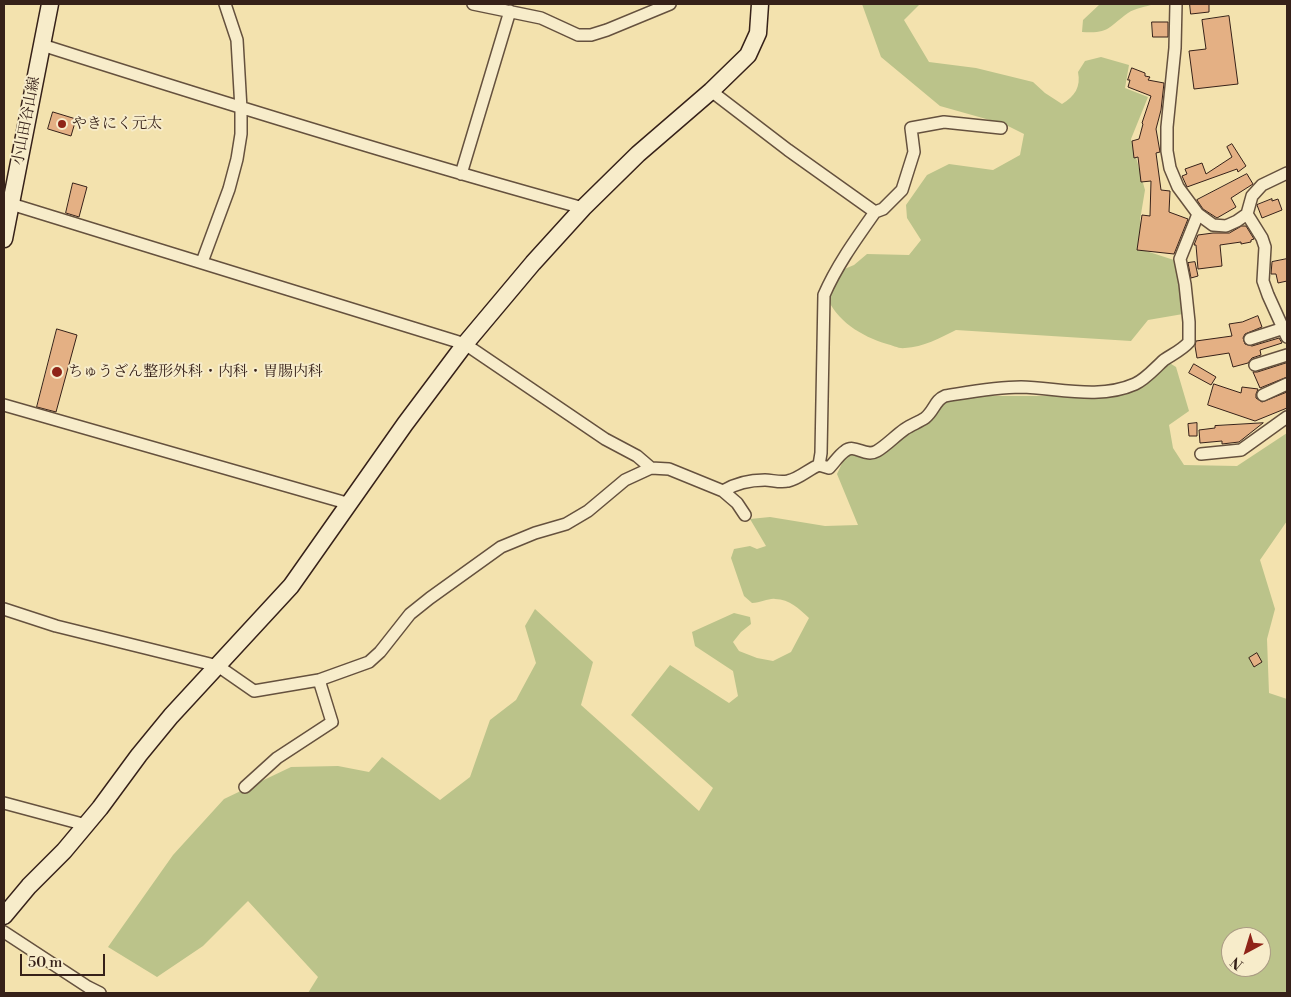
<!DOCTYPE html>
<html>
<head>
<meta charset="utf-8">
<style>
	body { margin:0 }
	#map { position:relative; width:1291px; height:997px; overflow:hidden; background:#f3e2ae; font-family:"Libre Bodoni",serif }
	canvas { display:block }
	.frame { position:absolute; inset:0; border:5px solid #362119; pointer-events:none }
	.north { position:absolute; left:1221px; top:927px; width:50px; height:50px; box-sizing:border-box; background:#f7ecca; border:1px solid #aa9b83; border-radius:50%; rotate:219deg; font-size:14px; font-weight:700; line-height:20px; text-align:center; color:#362119 }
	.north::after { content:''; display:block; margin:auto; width:18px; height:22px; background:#8f2418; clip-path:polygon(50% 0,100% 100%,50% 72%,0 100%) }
	.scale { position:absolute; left:20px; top:954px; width:85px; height:22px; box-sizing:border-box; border:2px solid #362119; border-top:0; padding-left:6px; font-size:15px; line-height:18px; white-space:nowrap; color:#362119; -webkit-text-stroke:4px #f7ecca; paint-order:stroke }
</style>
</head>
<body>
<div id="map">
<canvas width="1291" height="997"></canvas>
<div class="frame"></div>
<div class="north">N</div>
<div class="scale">50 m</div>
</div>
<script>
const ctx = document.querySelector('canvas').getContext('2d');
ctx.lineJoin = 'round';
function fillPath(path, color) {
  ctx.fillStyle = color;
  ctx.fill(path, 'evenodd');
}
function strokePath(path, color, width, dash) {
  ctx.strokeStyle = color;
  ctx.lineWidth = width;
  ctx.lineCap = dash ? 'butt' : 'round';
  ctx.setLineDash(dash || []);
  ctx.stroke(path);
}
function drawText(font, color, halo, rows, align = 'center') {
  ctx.font = font + ' "Libre Bodoni","Noto Serif JP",serif';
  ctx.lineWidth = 4;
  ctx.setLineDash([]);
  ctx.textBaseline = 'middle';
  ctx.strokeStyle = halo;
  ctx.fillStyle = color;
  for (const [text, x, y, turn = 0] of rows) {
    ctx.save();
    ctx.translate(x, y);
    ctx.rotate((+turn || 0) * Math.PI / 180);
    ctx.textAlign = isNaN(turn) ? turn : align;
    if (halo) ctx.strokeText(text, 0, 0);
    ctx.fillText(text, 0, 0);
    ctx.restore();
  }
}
fillPath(new Path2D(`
	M 862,4 L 920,4 L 904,20 L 929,62 L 976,68 L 1033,82 L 1045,93 L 1062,104 C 1075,96 1081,87 1078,72 L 1085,61 L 1101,57 L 1129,65 L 1125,88 L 1148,97 L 1131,139 L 1145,190 L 1140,220 L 1146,251 L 1177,261 L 1183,314 L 1148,320 L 1131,341 L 956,330 C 940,338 923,347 905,348 C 899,349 892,345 887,344 C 861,336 836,321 826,295 L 842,270 L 854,265 L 867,254 L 909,255 L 921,240 L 907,218 L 906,205 L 927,175 L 949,164 L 993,170 L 1020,155 L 1024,134 L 1004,124 L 940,106 L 881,57 Z
	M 1100,4 L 1154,4 C 1146,7 1135,8 1128,13 C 1108,27 1110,34 1082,32 L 1083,20 Z
	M 1168,362 L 1176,367 L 1189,411 L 1169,425 L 1173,448 L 1184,465 L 1237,466 L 1287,433 L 1287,521 L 1260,560 L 1275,609 L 1267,639 L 1269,693 L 1287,699 L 1287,993 L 308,993 L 318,977 L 248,901 L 203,946 L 157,977 L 108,947 L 173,855 L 224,799 L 291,767 L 338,766 L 369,772 L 382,757 L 440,800 L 470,777 L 490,720 L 516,700 L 536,663 L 525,626 L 535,609 L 593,662 L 581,705 L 699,811 L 713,788 L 631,715 L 670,665 L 729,703 L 738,696 L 733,671 L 695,646 L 692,632 L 734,613 L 750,617 L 751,624 L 741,632 L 733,642 L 739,651 L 757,658 L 773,661 L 791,652 L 809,618 C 799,609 790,599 775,599 C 769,598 761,603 752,603 L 744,596 L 731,558 L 734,549 L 750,546 L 757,549 L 766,546 L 750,519 L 770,517 L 825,526 L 858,525 L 837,474 L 844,459 L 851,453 L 864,458 L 947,399 L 973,396 L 1090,396 L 1115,395 ZM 1231,937 L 1261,937 L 1261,967 L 1231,967 Z`), '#bbc38a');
const building = new Path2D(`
	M 1190,4 L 1209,4 L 1209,12 L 1191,14 Z
	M 1229,16 L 1238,84 L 1194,89 L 1189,51 L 1206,49 L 1202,20 Z
	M 1152,22 L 1168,22 L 1168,37 L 1153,37 Z
	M 1132,68 L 1145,73 L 1145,76 L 1150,77 L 1148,80 L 1164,83 L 1161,110 L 1156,129 L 1160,152 L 1156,153 L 1161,190 L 1170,191 L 1169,212 L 1188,219 L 1174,254 L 1137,250 L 1142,215 L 1150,216 L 1151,181 L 1141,182 L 1138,157 L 1134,158 L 1132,141 L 1139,139 L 1143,124 L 1142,123 L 1151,96 L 1128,87 L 1130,80 L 1128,80 Z
	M 53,112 L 76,119 L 71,136 L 48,129 Z
	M 1232,144 L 1246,166 L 1238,172 L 1237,169 L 1187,187 L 1182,176 L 1187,174 L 1185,169 L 1202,163 L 1206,174 L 1232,157 L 1227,147 Z
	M 1247,174 L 1253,184 L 1231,198 L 1236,207 L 1217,218 L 1203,209 L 1197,200 Z
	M 73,183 L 87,187 L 79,217 L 66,213 Z
	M 1272,199 L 1272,201 L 1278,199 L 1282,210 L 1262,218 L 1257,205 Z
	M 1242,226 L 1246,226 L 1254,239 L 1251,240 L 1251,242 L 1241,244 L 1241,242 L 1220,245 L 1222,266 L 1198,269 L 1196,245 L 1194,245 L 1198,235 L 1213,233 L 1229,233 Z
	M 1287,259 L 1287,281 L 1278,283 L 1276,274 L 1271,274 L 1272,262 Z
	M 1195,262 L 1198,276 L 1191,278 L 1188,263 Z
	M 1258,316 L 1262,327 L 1245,334 L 1243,338 L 1245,344 L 1252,346 L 1279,338 L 1282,343 L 1260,350 L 1261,355 L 1252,358 L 1248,363 L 1233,367 L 1229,353 L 1197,358 L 1195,346 L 1196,341 L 1232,336 L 1229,324 L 1242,322 Z
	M 57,329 L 77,335 L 56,412 L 37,407 Z
	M 1287,363 L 1287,377 L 1260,388 L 1253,372 L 1257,372 Z
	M 1194,364 L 1216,377 L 1211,385 L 1189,373 Z
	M 1214,384 L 1241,393 L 1242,387 L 1258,389 L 1256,394 L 1256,398 L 1262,402 L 1287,392 L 1287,408 L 1255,421 L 1208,405 Z
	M 1197,423 L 1197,436 L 1189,436 L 1188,424 Z
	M 1263,423 L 1239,442 L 1222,444 L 1222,441 L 1200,443 L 1199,430 L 1215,428 L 1215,426 Z
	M 1257,653 L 1262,662 L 1254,667 L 1249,658 Z`);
fillPath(building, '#e4b084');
strokePath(building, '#362119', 1);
const street = new Path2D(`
	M 473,4 L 541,18 L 578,35 L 591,35 L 607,30 L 670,4
	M 1176,4 L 1175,48 L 1167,127 L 1167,151 L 1170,168 L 1178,187 L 1198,214 L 1213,225 L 1226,226 L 1237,221 L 1247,214 L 1252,196 L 1262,185 L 1287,173
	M 42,45 C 221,102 401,158 583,208
	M 711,91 L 788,150 L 875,212 C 856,239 837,265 824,295 L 821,453 L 819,465 C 809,469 799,479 788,481 C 780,483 772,480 765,480 C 750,480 736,483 723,491
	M 461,174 L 510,11
	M 11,204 L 465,344 L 605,439 L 637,456 L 651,468
	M 875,212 L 883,209 L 902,190 L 914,152 L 911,128 L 944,122 L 1001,128
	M 1247,214 L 1262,238 L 1265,247 L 1263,281 L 1268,295 L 1287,337
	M 202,262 L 229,189 L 237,159 L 241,134 L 241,109 L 237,40 L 225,4
	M 1250,339 L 1284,328
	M 1255,365 L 1287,355
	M 1263,395 L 1287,384
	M 4,405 L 350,504
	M 1201,454 L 1241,450 L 1287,417
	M 819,465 L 829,468 C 834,463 839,455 845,451 C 855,443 865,458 877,451 C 887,445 895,436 905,429 C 911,425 919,422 925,418 C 934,411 935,400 945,396 C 970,392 996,387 1021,387 C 1058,388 1099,400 1135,384 C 1146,379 1155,368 1164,360 C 1173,354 1182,350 1189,342 L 1189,322 L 1185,284 L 1180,259 L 1198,214
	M 4,609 L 56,626 L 218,666 L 254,691 L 319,680 L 369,662 L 380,652 L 410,614 L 430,598 L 501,547 L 535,533 L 566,524 L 588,511 L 625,480 L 651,468 L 669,469 L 723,491 L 737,503 L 745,515
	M 245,787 L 277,758 L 332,722 L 319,680
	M 4,803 L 86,825
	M 4,932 L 88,987 L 100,993`);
const secondary = new Path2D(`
	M 4,239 L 50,4
	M 4,916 L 29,886 L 64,851 L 100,808 L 139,755 L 171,716 L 291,586 L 405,424 L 465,344 L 533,263 L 583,208 L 638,154 L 711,91 L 748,55 L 758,33 L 760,4`);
strokePath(street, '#65513e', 14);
strokePath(secondary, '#362119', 19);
strokePath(street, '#f7ecca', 11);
strokePath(secondary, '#f7ecca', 16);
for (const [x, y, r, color] of [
	[62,124,5,"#8f2418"],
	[57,372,6,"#8f2418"]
]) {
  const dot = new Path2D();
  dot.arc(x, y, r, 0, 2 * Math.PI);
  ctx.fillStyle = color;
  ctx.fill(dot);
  strokePath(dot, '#f7ecca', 2);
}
drawText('15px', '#362119', '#f7ecca', [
	["小山田谷山線",27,121,-79]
]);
drawText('15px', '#362119', '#f7ecca', [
	["やきにく元太",72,124],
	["ちゅうざん整形外科・内科・胃腸内科",68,372]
], 'left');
</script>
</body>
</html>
